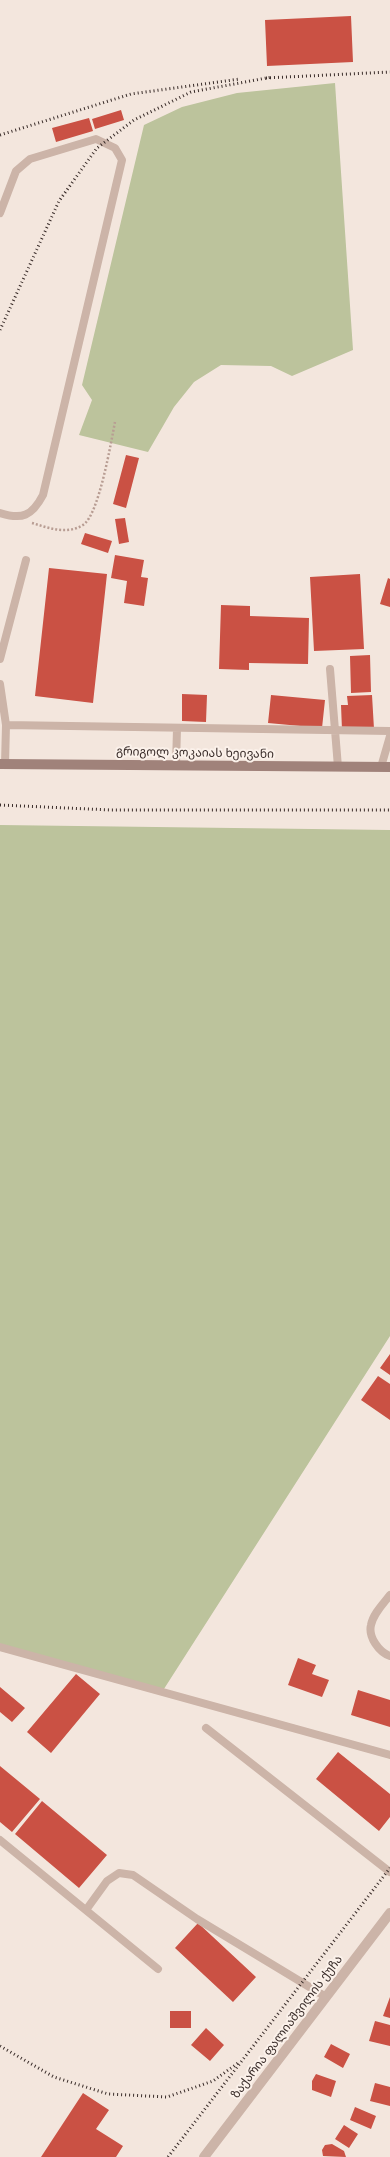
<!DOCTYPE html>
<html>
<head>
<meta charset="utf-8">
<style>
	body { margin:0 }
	canvas { display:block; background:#f3e6dd }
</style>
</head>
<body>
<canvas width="390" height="2157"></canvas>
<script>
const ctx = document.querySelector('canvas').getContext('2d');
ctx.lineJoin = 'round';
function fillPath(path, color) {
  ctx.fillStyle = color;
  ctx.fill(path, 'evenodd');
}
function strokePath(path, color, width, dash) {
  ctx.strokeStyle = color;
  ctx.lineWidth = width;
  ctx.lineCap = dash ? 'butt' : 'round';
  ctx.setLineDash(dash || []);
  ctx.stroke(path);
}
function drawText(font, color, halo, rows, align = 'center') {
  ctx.font = font + ' Figtree,"Noto Sans Georgian",sans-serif';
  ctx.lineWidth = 4;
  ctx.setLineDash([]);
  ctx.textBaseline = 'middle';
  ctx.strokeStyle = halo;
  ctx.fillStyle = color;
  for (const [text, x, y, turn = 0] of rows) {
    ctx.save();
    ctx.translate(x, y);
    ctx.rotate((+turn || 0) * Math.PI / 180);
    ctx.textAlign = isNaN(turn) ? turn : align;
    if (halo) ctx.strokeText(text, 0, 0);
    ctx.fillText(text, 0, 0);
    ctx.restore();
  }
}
fillPath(new Path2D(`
	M 335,83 L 353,350 L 292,376 L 271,366 L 221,365 L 194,382 L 174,407 L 148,452 L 79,435 L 92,400 L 82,385 L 144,125 L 182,107 L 237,93 Z
	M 0,825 L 390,830 L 390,1336 L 162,1692 L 0,1647 Z`), '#bcc39c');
fillPath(new Path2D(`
	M 351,16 L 353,62 L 267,66 L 265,20 Z
	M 121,110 L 124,120 L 95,129 L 92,119 Z
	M 89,118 L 93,131 L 56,142 L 52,128 Z
	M 126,455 L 139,458 L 126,508 L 113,504 Z
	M 125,518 L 129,542 L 119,544 L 115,519 Z
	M 85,533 L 112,541 L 108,553 L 81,544 Z
	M 115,555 L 144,560 L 141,577 L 148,578 L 144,606 L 124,603 L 127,581 L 111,578 Z
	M 49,568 L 107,574 L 93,703 L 35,696 Z
	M 360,574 L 364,649 L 314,651 L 310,577 Z
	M 388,578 L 390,579 L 390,607 L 380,604 Z
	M 221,605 L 250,606 L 250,616 L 309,618 L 308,664 L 249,663 L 249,670 L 219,669 Z
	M 370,655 L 371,692 L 351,693 L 350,656 Z
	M 182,694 L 207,695 L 206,722 L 182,721 Z
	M 271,695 L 325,700 L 322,728 L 268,723 Z
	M 372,695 L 374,729 L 342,730 L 341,705 L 348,705 L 347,696 Z
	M 390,1354 L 390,1375 L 380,1368 Z
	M 378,1376 L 390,1384 L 390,1420 L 361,1400 Z
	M 298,1658 L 316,1665 L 312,1674 L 329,1680 L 322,1697 L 288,1685 Z
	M 76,1674 L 100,1694 L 51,1753 L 27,1732 Z
	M 0,1687 L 25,1708 L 12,1722 L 0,1712 Z
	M 358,1690 L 390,1700 L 390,1727 L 351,1715 Z
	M 338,1752 L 390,1794 L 390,1817 L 379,1831 L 316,1779 Z
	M 0,1766 L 40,1799 L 12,1832 L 0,1822 Z
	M 42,1801 L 107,1855 L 79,1888 L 15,1834 Z
	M 198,1923 L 256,1977 L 233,2002 L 175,1948 Z
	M 390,1997 L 390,2018 L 383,2016 Z
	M 170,2011 L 191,2011 L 191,2028 L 170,2028 Z
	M 375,2021 L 390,2025 L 390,2046 L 369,2041 Z
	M 206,2028 L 224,2045 L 210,2061 L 191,2045 Z
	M 331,2044 L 350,2054 L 343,2068 L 324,2057 Z
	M 316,2074 L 336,2081 L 331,2097 L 312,2090 L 312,2081 Z
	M 375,2083 L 390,2087 L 390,2106 L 370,2101 Z
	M 83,2093 L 109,2110 L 96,2129 L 123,2146 L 116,2157 L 41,2157 Z
	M 355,2107 L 376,2116 L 371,2129 L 350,2120 Z
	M 344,2125 L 358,2134 L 349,2148 L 335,2139 Z
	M 332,2144 L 344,2151 L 346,2157 L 323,2156 L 322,2150 L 325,2145 Z`), '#ca5144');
strokePath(new Path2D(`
	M 32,523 C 49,528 67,535 83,525 C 99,515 111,442 115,422`), '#b89d93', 2.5, [2, 2]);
strokePath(new Path2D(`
	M 0,213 L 16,171 L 30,159 L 96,139 L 115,148 L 122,160 L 43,495 C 32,516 22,520 0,513
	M 0,659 L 26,560
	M 330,669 L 338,767
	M 0,684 L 6,725 L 5,764
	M 6,725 L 390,731
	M 176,766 L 177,728
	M 381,767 L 390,736
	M 390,1595 C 383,1604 373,1614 371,1625 C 368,1637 379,1652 390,1656
	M 0,1647 L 390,1755
	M 206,1728 L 390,1872
	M 0,1840 L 158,1969
	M 86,1910 L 107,1881 L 119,1873 L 133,1875 L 197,1919 L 326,1997`), '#ccb4a8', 8);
strokePath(new Path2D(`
	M 204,2157 L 390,1913`), '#ccb4a8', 10);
strokePath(new Path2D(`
	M 0,764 L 390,767`), '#a0827a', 10);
strokePath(new Path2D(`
	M 266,78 L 390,72
	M 0,135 L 131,94 L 240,79
	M 0,330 L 59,201 L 97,148 L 134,120 L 191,92 L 272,77
	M 0,805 L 111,810 L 390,810
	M 0,2046 L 54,2077 L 108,2094 L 167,2097 L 213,2081 L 238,2063
	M 168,2157 L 390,1868`), '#392c29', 3, [1, 3]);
drawText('12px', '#392c29', '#fbf1ea', [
	["გრიგოლ კოკაიას ხეივანი",195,753,1],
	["ზაქარია ფალიაშვილის ქუჩა",287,2027,-53]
]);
</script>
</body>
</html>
